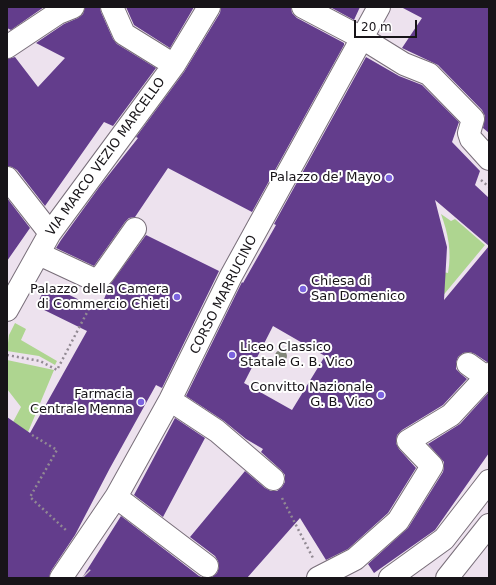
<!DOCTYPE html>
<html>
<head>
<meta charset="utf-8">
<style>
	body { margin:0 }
	#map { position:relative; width:496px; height:585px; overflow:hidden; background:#ede2ee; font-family:"DejaVu Sans",sans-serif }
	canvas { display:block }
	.frame { position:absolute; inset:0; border:8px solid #171418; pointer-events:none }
	.scale { position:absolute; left:354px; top:20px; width:63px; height:18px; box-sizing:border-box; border:2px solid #171418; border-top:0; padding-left:5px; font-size:12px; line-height:14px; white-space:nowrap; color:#171418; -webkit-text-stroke:3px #fff; paint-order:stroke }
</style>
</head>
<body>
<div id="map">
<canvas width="496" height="585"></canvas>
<div class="frame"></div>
<div class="scale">20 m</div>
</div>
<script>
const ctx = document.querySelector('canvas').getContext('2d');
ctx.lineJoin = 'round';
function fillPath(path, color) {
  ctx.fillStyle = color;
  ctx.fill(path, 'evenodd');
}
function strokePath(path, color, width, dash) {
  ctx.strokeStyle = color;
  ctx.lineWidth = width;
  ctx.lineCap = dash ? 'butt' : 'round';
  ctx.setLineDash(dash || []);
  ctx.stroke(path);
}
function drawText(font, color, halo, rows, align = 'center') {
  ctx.font = font + ' "DejaVu Sans",sans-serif';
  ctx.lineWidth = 4;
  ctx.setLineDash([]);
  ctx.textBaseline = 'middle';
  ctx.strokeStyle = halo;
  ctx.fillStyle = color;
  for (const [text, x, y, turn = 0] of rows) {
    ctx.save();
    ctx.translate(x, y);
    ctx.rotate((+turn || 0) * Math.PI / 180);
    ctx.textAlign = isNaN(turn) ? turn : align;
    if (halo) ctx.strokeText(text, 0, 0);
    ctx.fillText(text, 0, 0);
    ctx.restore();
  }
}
fillPath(new Path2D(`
	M 441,214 L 451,221 L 455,219 L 485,245 L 441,298 L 443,272 L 448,273 C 452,252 448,233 441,214 Z
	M 15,323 L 26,329 L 21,340 L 57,361 L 55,365 L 39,356 L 7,351 L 9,335 Z
	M 7,360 L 54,370 L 26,437 L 13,422 L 21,407 L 7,389 Z`), '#aed590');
fillPath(new Path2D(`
	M 7,7 L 44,7 L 11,30 L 7,28 Z
	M 85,7 L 100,7 L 101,12 L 113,39 L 117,44 L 156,68 L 113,126 L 104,122 L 45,206 L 17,170 L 12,167 L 7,166 L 7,59 L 15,57 L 38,87 L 65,58 L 36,43 L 64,24 L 78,18 L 83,14 Z
	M 126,7 L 194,7 L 170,48 L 134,25 Z
	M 221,7 L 291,7 L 292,13 L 297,18 L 344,43 L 344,45 L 252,212 L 168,168 L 135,217 L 129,218 L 125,222 L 94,266 L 56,248 L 61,240 L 100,186 L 138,138 L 136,137 L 184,72 L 220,13 Z
	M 330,7 L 360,7 L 354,20 Z
	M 401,7 L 489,7 L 489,133 L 483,128 L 485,116 L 482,110 L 438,65 L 402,48 L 422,18 Z
	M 366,57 L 399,76 L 422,85 L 459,122 L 452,142 L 480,171 L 475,185 L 489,198 L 489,362 L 487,362 L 475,354 L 470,352 L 463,353 L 458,357 L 456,363 L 456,369 L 461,374 L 467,379 L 443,405 L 402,430 L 397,435 L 396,443 L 399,449 L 416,468 L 388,513 L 348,549 L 326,560 L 300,518 L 247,578 L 209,578 L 212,577 L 217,573 L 219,567 L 218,561 L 215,556 L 190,537 L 245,471 L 265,488 L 271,491 L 277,491 L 282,487 L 285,482 L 285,475 L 281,470 L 261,452 L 263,449 L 246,439 L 224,421 L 186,396 L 242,282 L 243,283 L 276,225 L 274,224 ZM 435,200 L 489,246 L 444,300 L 447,247 ZM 273,326 L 325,356 L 292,410 L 244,383 Z
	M 7,198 L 30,228 L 7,261 Z
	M 146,235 L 219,271 L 162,388 L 156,385 L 110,468 L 75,535 L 51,571 L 49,578 L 7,578 L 7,417 L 30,433 L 87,331 L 36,306 L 47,284 L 100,310 L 109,286 Z
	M 489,392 L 489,453 L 435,530 L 374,573 L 368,564 L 408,528 L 443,472 L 444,467 L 444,462 L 428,444 L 460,424 Z
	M 175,418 L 205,438 L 163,517 L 134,495 Z
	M 121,516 L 199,576 L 204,578 L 82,578 Z`), '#633d8c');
strokePath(new Path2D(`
	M 82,577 L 83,578`), '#cdc3ce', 22, [22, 11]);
const minor = new Path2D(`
	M 112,7 L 124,34 L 174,65
	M 303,7 L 362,38 L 404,64 L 429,74 L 473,119 L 469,133 L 471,139 L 489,159
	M 7,47 L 58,13 L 73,7
	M 7,178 L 50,233
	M 39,254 L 97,281 L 104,273 L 135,229
	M 7,310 L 50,233 L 174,65 L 209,7
	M 468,364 L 486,377
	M 170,400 L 217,431 L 273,479
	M 116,497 L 207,566
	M 61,578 L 116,497 L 170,400 L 231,276 L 379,7
	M 318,578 L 355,559 L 398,521 L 432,466 L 408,441 L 451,415 L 489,374
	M 390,578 L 444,539 L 489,481
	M 447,578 L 489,525`);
strokePath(minor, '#786e79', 24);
strokePath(new Path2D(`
	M 481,180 L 489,187
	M 7,355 L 40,361 L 57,370 L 93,301
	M 32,435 L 57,450 L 30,497 L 68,532
	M 282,498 L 313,558`), '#928a93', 2.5, [2, 3]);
strokePath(minor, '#fff', 22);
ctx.fillStyle = '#818678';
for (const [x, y] of [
	[281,356]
]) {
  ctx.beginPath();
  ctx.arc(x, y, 6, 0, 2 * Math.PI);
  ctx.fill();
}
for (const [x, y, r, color] of [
	[389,178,4,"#7b63de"],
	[303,289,4,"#7b63de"],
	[177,297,4,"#7b63de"],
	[232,355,4,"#7b63de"],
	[381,395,4,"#7b63de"],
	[141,402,4,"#7b63de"]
]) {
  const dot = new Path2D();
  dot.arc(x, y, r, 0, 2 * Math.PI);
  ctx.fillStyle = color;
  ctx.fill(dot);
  strokePath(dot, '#fff', 1.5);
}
drawText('13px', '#171418', '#fff', [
	["VIA MARCO VEZIO MARCELLO",106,157,-54],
	["CORSO MARRUCINO",224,295,-63]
]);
drawText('13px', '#171418', '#fff', [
	["Palazzo de' Mayo",381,178],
	["Chiesa di",311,282,"left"],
	["San Domenico",311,297,"left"],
	["Palazzo della Camera",169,290],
	["di Commercio Chieti",169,305],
	["Liceo Classico",240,348,"left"],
	["Statale G. B. Vico",240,363,"left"],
	["Convitto Nazionale",373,388],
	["G. B. Vico",373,403],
	["Farmacia",133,395],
	["Centrale Menna",133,410]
], 'right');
</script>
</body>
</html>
